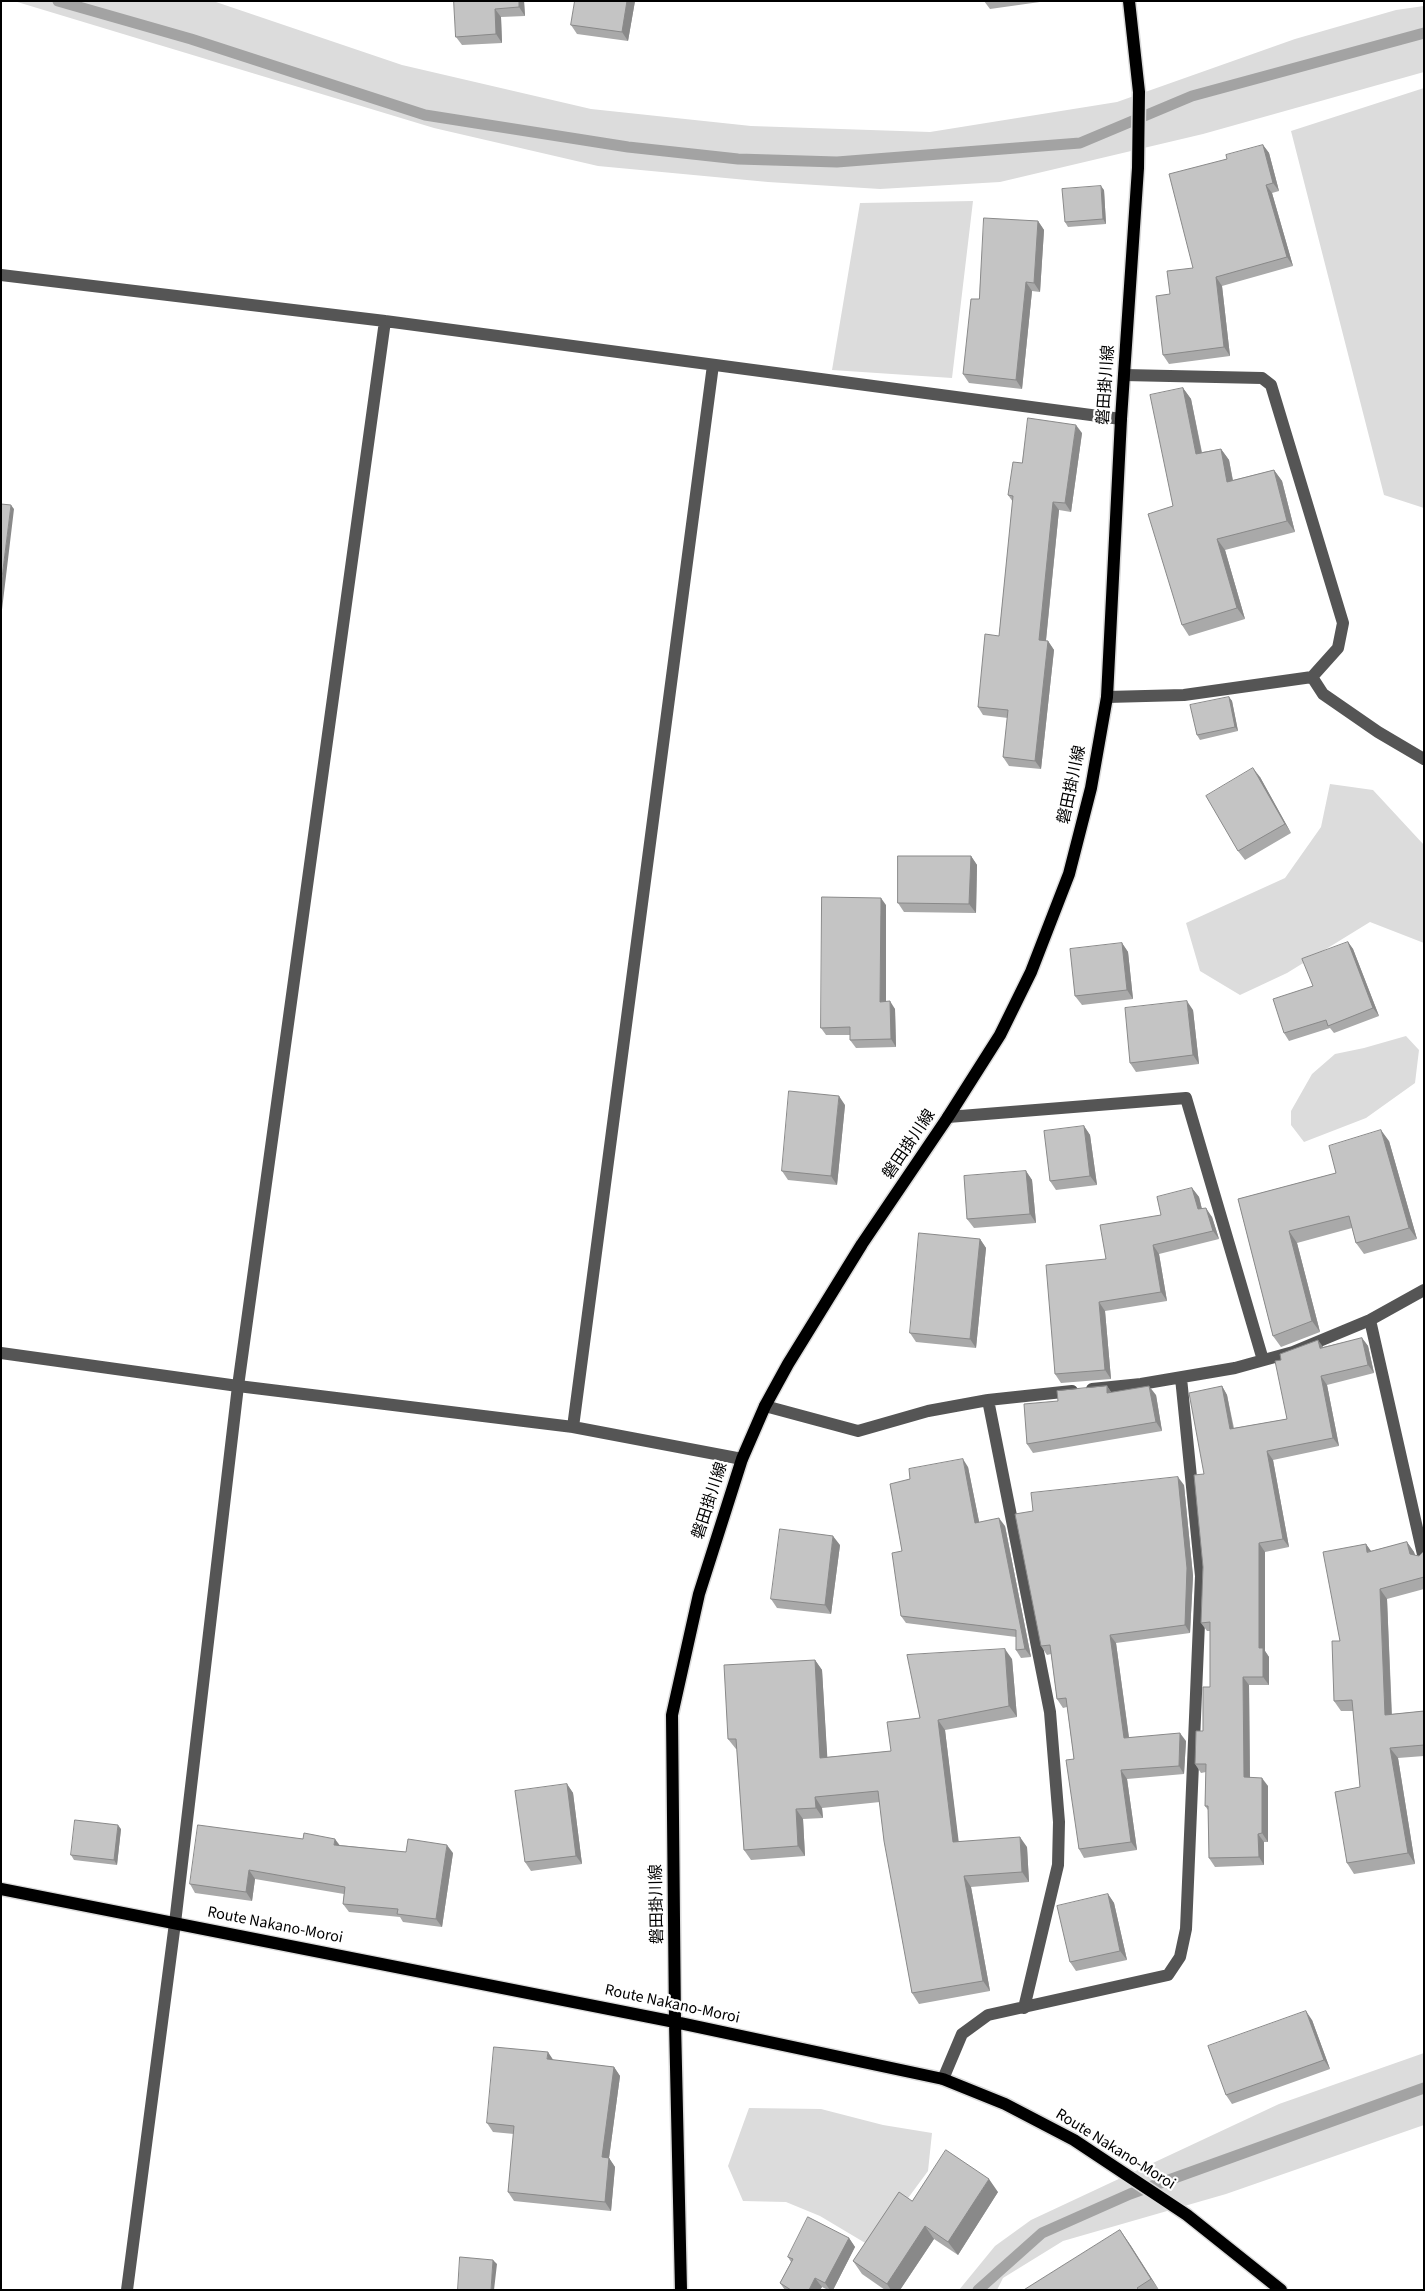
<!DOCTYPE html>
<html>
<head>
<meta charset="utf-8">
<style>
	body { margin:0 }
	#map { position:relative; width:1425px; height:2291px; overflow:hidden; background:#fff; font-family:"Source Sans 3",sans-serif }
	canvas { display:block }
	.frame { position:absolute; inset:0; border:2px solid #000; pointer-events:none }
</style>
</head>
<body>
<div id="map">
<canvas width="1425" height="2291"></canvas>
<div class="frame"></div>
</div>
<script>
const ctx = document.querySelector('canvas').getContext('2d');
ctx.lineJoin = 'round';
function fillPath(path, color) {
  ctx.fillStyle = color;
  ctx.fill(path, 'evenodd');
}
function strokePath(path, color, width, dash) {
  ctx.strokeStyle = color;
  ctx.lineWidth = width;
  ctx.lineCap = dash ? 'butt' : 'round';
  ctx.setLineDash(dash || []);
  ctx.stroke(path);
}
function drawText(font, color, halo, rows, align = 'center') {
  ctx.font = font + ' "Source Sans 3","Noto Sans JP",sans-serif';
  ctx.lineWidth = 4.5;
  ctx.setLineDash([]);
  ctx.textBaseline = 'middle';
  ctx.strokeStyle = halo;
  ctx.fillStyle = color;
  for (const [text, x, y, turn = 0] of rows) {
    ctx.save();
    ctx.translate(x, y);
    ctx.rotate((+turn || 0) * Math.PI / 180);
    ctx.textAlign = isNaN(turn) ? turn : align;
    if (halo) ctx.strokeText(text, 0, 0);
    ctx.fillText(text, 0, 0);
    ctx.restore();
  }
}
fillPath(new Path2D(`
	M 14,1 L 213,1 L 402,65 L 591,109 L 751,126 L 930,132 L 1117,102 L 1295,39 L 1396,10 L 1424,6 L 1424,72 L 1203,134 L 1000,182 L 880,189 L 768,182 L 598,166 L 434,128 Z
	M 1424,88 L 1424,508 L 1384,495 L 1291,131 Z
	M 973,201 L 952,378 L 832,370 L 860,203 Z
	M 1330,784 L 1373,790 L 1424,845 L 1424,943 L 1370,922 L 1287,973 L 1240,995 L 1200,971 L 1186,923 L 1285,878 L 1321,827 Z
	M 1406,1036 L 1419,1050 L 1415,1083 L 1366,1118 L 1304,1142 L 1291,1125 L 1291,1111 L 1312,1074 L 1335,1054 L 1364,1048 Z
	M 1424,2053 L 1424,2125 L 1226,2194 L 1063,2241 L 1003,2278 L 997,2290 L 959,2290 L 995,2246 L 1031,2220 L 1279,2104 Z
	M 749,2108 L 821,2109 L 883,2125 L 932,2133 L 928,2171 L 872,2247 L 820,2216 L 786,2202 L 743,2201 L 728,2166 Z`), '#dcdcdc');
strokePath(new Path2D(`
	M 58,1 L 191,39 L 425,115 L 628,147 L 738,159 L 837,162 L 1080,143 L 1192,96 L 1424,33
	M 978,2290 L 1042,2233 L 1130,2194 L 1424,2088`), '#a3a3a3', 11);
const major = new Path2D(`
	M 1,1889 L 675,2022 L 943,2079 L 1005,2104 L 1074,2140 L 1187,2215 L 1281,2290
	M 681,2290 L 675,2022 L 672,1715 L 699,1594 L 742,1459 L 765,1406 L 788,1364 L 862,1244 L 948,1117 L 1000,1035 L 1031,972 L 1069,874 L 1091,788 L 1107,697 L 1121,419 L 1138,168 L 1139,92 L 1129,1`);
strokePath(major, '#dbdbdb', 15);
strokePath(new Path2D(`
	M 1,275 L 385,321 L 1121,419
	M 1124,375 L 1262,378 L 1271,385 L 1343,623 L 1338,648 L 1312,677
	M 1107,697 L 1184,695 L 1312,677 L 1323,694 L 1378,732 L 1424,759
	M 948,1117 L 1186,1098 L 1263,1360
	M 1370,1320 L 1424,1559
	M 1,1353 L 238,1386 L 573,1427 L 742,1459
	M 1092,1389 L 1141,1384 L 1235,1368 L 1293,1352 L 1370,1320 L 1424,1290
	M 988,1400 L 1050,1712 L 1059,1822 L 1058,1865 L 1024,2008
	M 765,1406 L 858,1431 L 928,1411 L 988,1400 L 1072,1391
	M 573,1427 L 713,365
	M 943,2079 L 962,2034 L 988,2015 L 1168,1975 L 1180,1957 L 1186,1929 L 1201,1576 L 1181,1378
	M 127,2290 L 175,1923 L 238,1386 L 385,321`), '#555', 12);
strokePath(major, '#000', 12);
fillPath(new Path2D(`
	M 454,1 L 524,1 L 525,16 L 501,17 L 502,43 L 462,45 L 456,37 Z
	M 575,1 L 635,1 L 628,41 L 577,34 L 571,25 Z
	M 984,1 L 1047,1 L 990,9 Z
	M 1263,145 L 1269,153 L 1279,191 L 1272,193 L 1293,266 L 1222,286 L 1230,356 L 1169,364 L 1163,355 L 1170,294 L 1193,268 L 1227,159 Z
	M 1104,190 L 1106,224 L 1068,227 L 1065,222 Z
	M 1038,221 L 1044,230 L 1040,292 L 1032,291 L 1022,389 L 969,383 L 963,374 L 979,299 Z
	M 1183,388 L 1191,399 L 1202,452 L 1221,449 L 1229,460 L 1233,480 L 1274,470 L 1282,481 L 1295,532 L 1225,550 L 1245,619 L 1189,636 L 1182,625 L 1173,506 Z
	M 1082,433 L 1071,512 L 1059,510 L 1046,641 L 1048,641 L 1054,650 L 1041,769 L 1009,766 L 1003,757 L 1008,718 L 983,715 L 978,707 L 999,636 L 1013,502 L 1008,495 L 1022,463 Z
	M 1229,697 L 1232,701 L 1238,731 L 1200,740 L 1197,735 Z
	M 1260,777 L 1291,833 L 1245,860 L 1238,851 Z
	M 971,856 L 977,865 L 976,913 L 904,912 L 898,903 Z
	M 886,905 L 886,1002 L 895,1009 L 896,1047 L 856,1048 L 850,1040 L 850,1035 L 826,1035 L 821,1028 Z
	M 1348,942 L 1353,949 L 1379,1016 L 1334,1033 L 1330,1028 L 1289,1041 L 1284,1033 L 1313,986 Z
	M 1122,943 L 1128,952 L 1133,999 L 1082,1005 L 1075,996 Z
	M 1193,1010 L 1199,1064 L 1136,1072 L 1130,1063 Z
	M 845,1105 L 837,1185 L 788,1180 L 782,1171 Z
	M 1084,1126 L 1090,1135 L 1097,1185 L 1056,1190 L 1050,1181 Z
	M 1389,1141 L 1417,1239 L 1364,1254 L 1356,1243 L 1352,1228 L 1297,1243 L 1320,1332 L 1281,1347 L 1273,1336 L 1238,1199 L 1336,1173 Z
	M 1026,1171 L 1032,1180 L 1036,1223 L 974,1228 L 967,1219 Z
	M 1192,1188 L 1199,1197 L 1202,1209 L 1212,1217 L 1219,1239 L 1159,1254 L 1167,1301 L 1105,1311 L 1111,1379 L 1061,1383 L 1055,1374 L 1106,1259 L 1161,1215 Z
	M 980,1239 L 986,1248 L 976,1348 L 916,1342 L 910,1333 Z
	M 1362,1338 L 1368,1346 L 1374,1373 L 1327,1385 L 1339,1446 L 1273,1460 L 1289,1547 L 1265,1552 L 1265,1651 L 1269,1657 L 1269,1685 L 1249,1685 L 1250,1777 L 1268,1786 L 1268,1842 L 1264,1842 L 1264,1865 L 1215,1867 L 1209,1858 L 1208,1810 L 1205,1806 L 1206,1772 L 1201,1773 L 1195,1764 L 1203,1731 L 1210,1687 L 1210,1631 L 1207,1631 L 1201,1623 L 1203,1567 L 1204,1474 L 1222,1386 L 1227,1395 L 1234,1428 L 1287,1419 L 1281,1360 L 1323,1347 Z
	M 1107,1386 L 1111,1392 L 1156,1395 L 1162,1431 L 1033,1453 L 1027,1444 L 1058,1401 Z
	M 968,1467 L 979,1522 L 1005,1526 L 1031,1657 L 1021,1658 L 1016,1650 L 1016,1637 L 906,1623 L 901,1616 L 902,1551 Z
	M 1184,1485 L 1193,1576 L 1190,1633 L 1116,1643 L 1129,1737 L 1186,1741 L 1184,1774 L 1127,1779 L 1137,1850 L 1084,1858 L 1079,1849 L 1074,1759 L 1067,1707 L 1063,1708 L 1057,1699 L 1051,1654 L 1047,1655 L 1041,1646 Z
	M 1407,1542 L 1414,1552 L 1415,1555 L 1419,1556 L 1424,1551 L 1424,1589 L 1387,1599 L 1392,1714 L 1424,1711 L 1424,1756 L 1398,1758 L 1415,1864 L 1354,1874 L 1347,1863 L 1360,1787 L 1353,1711 L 1341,1711 L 1334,1701 L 1366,1544 L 1371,1551 Z
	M 840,1545 L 831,1614 L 777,1608 L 771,1599 Z
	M 1012,1659 L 1017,1717 L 945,1730 L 958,1841 L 1027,1847 L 1029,1882 L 971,1887 L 990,1991 L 919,2004 L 912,1993 L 880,1802 L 822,1808 L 823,1818 L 803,1819 L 805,1856 L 751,1860 L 744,1850 L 737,1749 L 736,1749 L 728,1739 L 815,1660 L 822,1670 L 827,1757 L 891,1751 L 920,1718 Z
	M 567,1784 L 573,1793 L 582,1864 L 531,1871 L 525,1862 Z
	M 121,1829 L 117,1865 L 74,1860 L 71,1855 Z
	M 339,1845 L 406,1852 L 453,1853 L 442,1927 L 403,1922 L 400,1917 L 349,1912 L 343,1904 L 344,1894 L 255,1879 L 252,1901 L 195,1893 L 190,1884 Z
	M 1108,1894 L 1114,1903 L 1127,1960 L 1076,1971 L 1070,1962 Z
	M 1312,2020 L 1330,2069 L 1232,2104 L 1226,2095 Z
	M 553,2060 L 614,2067 L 620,2076 L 609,2158 L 615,2167 L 611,2211 L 514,2201 L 508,2192 L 514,2134 L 493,2132 L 487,2123 Z
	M 998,2192 L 958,2255 L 934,2239 L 900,2290 L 885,2290 L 862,2274 L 853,2261 L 912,2201 Z
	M 1120,2230 L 1131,2246 L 1159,2290 L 1024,2290 Z
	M 849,2238 L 855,2247 L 833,2290 L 828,2290 L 822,2287 L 820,2290 L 785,2290 L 780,2283 L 791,2262 L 788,2257 Z`), '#a9a9a9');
fillPath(new Path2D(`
	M 519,1 L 524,1 L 525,16 L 519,7 Z
	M 627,1 L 635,1 L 628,41 L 622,32 Z
	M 495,9 L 501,17 L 502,43 L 496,34 Z
	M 1263,145 L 1269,153 L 1279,191 L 1273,183 Z
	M 1266,185 L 1272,193 L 1293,266 L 1287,257 Z
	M 1101,186 L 1104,190 L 1106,224 L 1103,219 Z
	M 1038,221 L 1044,230 L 1040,292 L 1034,283 Z
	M 1216,277 L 1222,286 L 1230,356 L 1224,347 Z
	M 1026,282 L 1032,291 L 1022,389 L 1016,380 Z
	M 1183,388 L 1191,399 L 1204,465 L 1196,454 Z
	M 1076,425 L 1082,433 L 1071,512 L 1065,503 Z
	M 1221,449 L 1229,460 L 1235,493 L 1227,482 Z
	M 1274,470 L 1282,481 L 1295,532 L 1287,521 Z
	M 1053,502 L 1059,510 L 1045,649 L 1039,640 Z
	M 11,505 L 14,509 L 1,618 L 1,586 Z
	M 1217,539 L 1225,550 L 1245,619 L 1237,608 Z
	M 1048,641 L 1054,650 L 1041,769 L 1035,761 Z
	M 1229,697 L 1232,701 L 1238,731 L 1235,727 Z
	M 1253,768 L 1260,777 L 1291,833 L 1285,824 Z
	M 971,856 L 977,865 L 976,913 L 969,904 Z
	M 881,898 L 886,905 L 886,1009 L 880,1002 Z
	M 1348,942 L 1353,949 L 1379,1016 L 1373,1008 Z
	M 1122,943 L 1128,952 L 1133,999 L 1127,990 Z
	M 890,1001 L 895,1009 L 896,1047 L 891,1039 Z
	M 1187,1001 L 1193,1010 L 1199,1064 L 1193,1055 Z
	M 839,1096 L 845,1105 L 837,1185 L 831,1176 Z
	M 1084,1126 L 1090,1135 L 1097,1185 L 1090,1176 Z
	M 1381,1130 L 1389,1141 L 1417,1239 L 1409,1228 Z
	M 1026,1171 L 1032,1180 L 1036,1223 L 1030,1214 Z
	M 1192,1188 L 1199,1197 L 1204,1218 L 1198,1209 Z
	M 1206,1208 L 1212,1217 L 1219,1239 L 1213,1231 Z
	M 1289,1231 L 1297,1243 L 1320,1332 L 1312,1321 Z
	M 980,1239 L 986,1248 L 976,1348 L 970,1339 Z
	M 1153,1245 L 1159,1254 L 1167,1301 L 1161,1292 Z
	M 1099,1302 L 1105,1311 L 1111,1379 L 1105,1370 Z
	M 1362,1338 L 1368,1346 L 1374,1373 L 1368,1365 Z
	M 1318,1340 L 1324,1348 L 1320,1348 Z
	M 1321,1376 L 1327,1385 L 1339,1446 L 1333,1438 Z
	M 1107,1386 L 1113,1395 L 1107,1393 Z
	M 1149,1386 L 1156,1395 L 1162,1431 L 1156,1422 Z
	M 1222,1386 L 1227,1395 L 1235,1438 L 1230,1429 Z
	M 1267,1451 L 1273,1460 L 1289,1547 L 1283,1539 Z
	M 963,1459 L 968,1467 L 981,1531 L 975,1523 Z
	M 1178,1477 L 1184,1485 L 1193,1576 L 1190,1633 L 1185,1625 Z
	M 999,1518 L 1005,1526 L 1031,1657 L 1025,1649 Z
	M 833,1536 L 840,1545 L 831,1614 L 825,1605 Z
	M 1407,1542 L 1414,1552 L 1418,1564 L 1410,1554 Z
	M 1259,1543 L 1265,1552 L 1265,1651 L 1269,1657 L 1269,1685 L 1263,1677 L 1259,1648 Z
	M 1366,1544 L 1373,1554 L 1367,1552 Z
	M 1380,1589 L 1387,1599 L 1392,1726 L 1385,1715 Z
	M 1110,1635 L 1116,1643 L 1130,1746 L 1124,1738 Z
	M 1005,1649 L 1012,1659 L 1017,1717 L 1009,1706 Z
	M 815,1660 L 822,1670 L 828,1768 L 820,1758 Z
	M 1243,1677 L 1249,1685 L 1250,1786 L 1244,1777 Z
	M 938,1720 L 945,1730 L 960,1852 L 953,1842 Z
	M 1180,1733 L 1186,1741 L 1184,1774 L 1179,1766 Z
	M 1390,1748 L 1398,1758 L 1415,1864 L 1408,1853 Z
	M 1121,1770 L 1127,1779 L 1137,1850 L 1131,1842 Z
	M 1262,1778 L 1268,1786 L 1268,1842 L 1262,1833 Z
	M 567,1784 L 573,1793 L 582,1864 L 576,1856 Z
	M 815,1797 L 822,1808 L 823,1818 L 816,1808 Z
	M 796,1809 L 803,1819 L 805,1856 L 798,1846 Z
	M 118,1825 L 121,1829 L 117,1865 L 114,1860 Z
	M 1258,1834 L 1264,1842 L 1264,1865 L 1259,1857 Z
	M 1020,1837 L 1027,1847 L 1029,1882 L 1022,1872 Z
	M 335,1839 L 341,1847 L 334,1845 Z
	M 447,1845 L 453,1853 L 442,1927 L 436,1919 Z
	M 249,1870 L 255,1879 L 252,1901 L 246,1892 Z
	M 964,1876 L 971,1887 L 990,1991 L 983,1981 Z
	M 1108,1894 L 1114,1903 L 1127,1960 L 1120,1951 Z
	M 1306,2011 L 1312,2020 L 1330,2069 L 1324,2060 Z
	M 548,2052 L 554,2061 L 547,2059 Z
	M 614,2067 L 620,2076 L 609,2158 L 615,2167 L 611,2211 L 605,2202 L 602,2157 Z
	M 989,2179 L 998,2192 L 958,2255 L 948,2242 Z
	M 925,2226 L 934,2239 L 900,2290 L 891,2290 L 887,2284 Z
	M 1120,2230 L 1131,2246 L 1159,2290 L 1151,2279 Z
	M 849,2238 L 855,2247 L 833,2290 L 830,2290 L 825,2283 Z
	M 493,2260 L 497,2264 L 494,2290 L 491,2290 Z
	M 815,2278 L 822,2287 L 820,2290 L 809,2290 Z`), '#898989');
const building = new Path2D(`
	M 454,1 L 519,1 L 519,7 L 495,9 L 496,34 L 456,37 Z
	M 575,1 L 627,1 L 622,32 L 571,25 Z
	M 1263,145 L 1273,183 L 1266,185 L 1287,257 L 1216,277 L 1224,347 L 1163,355 L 1156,296 L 1170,294 L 1167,271 L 1193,268 L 1169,174 L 1227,159 L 1226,155 Z
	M 1101,186 L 1103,219 L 1065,222 L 1062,189 Z
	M 984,218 L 1038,221 L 1034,283 L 1026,282 L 1016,380 L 963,374 L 971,299 L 979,299 Z
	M 1183,388 L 1196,454 L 1221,449 L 1227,482 L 1274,470 L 1287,521 L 1217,539 L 1237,608 L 1182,625 L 1148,514 L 1173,506 L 1150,395 Z
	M 1028,418 L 1076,425 L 1065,503 L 1053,502 L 1039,640 L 1048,641 L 1035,761 L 1003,757 L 1008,710 L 978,707 L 985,634 L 999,636 L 1013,496 L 1008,495 L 1013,462 L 1022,463 Z
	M 1,504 L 11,505 L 1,586 Z
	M 1229,697 L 1235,727 L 1197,735 L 1190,705 Z
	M 1253,768 L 1285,824 L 1238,851 L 1206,796 Z
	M 898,856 L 971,856 L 969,904 L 898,903 Z
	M 822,897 L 881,898 L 880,1002 L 890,1001 L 891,1039 L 850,1040 L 850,1027 L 821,1028 Z
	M 1348,942 L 1373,1008 L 1328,1026 L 1326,1020 L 1284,1033 L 1273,999 L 1313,986 L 1302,959 Z
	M 1122,943 L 1127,990 L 1075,996 L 1070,949 Z
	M 1187,1001 L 1193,1055 L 1130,1063 L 1125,1008 Z
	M 789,1091 L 839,1096 L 831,1176 L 782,1171 Z
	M 1084,1126 L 1090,1176 L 1050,1181 L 1044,1131 Z
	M 1381,1130 L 1409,1228 L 1356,1243 L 1349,1216 L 1289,1231 L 1312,1321 L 1273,1336 L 1238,1199 L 1336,1173 L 1329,1146 Z
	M 1026,1171 L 1030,1214 L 967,1219 L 964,1176 Z
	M 1192,1188 L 1198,1209 L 1206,1208 L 1213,1231 L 1153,1245 L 1161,1292 L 1099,1302 L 1105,1370 L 1055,1374 L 1046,1265 L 1106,1259 L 1100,1225 L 1161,1215 L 1157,1197 Z
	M 919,1233 L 980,1239 L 970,1339 L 910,1333 Z
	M 1362,1338 L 1368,1365 L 1321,1376 L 1333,1438 L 1267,1451 L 1283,1539 L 1259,1543 L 1259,1648 L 1263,1648 L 1263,1677 L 1243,1677 L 1244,1777 L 1262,1778 L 1262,1833 L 1258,1834 L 1259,1857 L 1209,1858 L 1208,1806 L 1205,1806 L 1206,1764 L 1195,1764 L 1196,1731 L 1203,1731 L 1203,1687 L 1210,1687 L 1210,1622 L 1201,1623 L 1203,1567 L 1194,1475 L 1204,1474 L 1189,1393 L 1222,1386 L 1230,1429 L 1287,1419 L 1275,1361 L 1281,1360 L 1280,1354 L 1318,1340 L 1320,1348 Z
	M 1107,1386 L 1107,1393 L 1149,1386 L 1156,1422 L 1027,1444 L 1024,1404 L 1058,1401 L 1057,1391 Z
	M 963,1459 L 975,1523 L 999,1518 L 1025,1649 L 1016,1650 L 1016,1630 L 901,1616 L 892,1553 L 902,1551 L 890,1484 L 910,1479 L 909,1469 Z
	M 1178,1477 L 1187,1568 L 1185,1625 L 1110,1635 L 1124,1738 L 1180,1733 L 1179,1766 L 1121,1770 L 1131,1842 L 1079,1849 L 1066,1760 L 1074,1759 L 1066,1698 L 1057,1699 L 1050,1645 L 1041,1646 L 1015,1514 L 1033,1511 L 1031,1493 Z
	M 780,1529 L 833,1536 L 825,1605 L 771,1599 Z
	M 1407,1542 L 1410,1554 L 1419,1556 L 1424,1551 L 1424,1577 L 1380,1589 L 1385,1715 L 1424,1711 L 1424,1745 L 1390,1748 L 1408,1853 L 1347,1863 L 1335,1792 L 1360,1787 L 1352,1700 L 1334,1701 L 1332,1641 L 1340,1641 L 1323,1552 L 1366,1544 L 1367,1552 Z
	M 1005,1649 L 1009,1706 L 938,1720 L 953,1842 L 1020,1837 L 1022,1872 L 964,1876 L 983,1981 L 912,1993 L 884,1841 L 878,1791 L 815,1797 L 816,1808 L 796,1809 L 798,1846 L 744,1850 L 736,1739 L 728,1739 L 724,1665 L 815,1660 L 820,1758 L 891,1751 L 887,1722 L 920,1718 L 907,1655 Z
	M 567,1784 L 576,1856 L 525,1862 L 515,1791 Z
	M 75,1820 L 118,1825 L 114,1860 L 71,1855 Z
	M 198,1825 L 303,1839 L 304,1833 L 335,1839 L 334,1845 L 406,1852 L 408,1839 L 447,1845 L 436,1919 L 397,1914 L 398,1909 L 343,1904 L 345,1887 L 249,1870 L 246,1892 L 190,1884 Z
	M 1108,1894 L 1120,1951 L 1070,1962 L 1057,1906 Z
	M 1306,2011 L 1324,2060 L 1226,2095 L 1208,2046 Z
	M 494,2047 L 548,2052 L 547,2059 L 614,2067 L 602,2157 L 609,2158 L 605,2202 L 508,2192 L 514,2126 L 487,2123 Z
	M 946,2150 L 989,2179 L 948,2242 L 925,2226 L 887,2284 L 853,2261 L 899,2192 L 912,2201 Z
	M 808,2217 L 849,2238 L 825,2283 L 815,2278 L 809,2290 L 791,2290 L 780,2283 L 793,2259 L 788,2257 Z
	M 1120,2230 L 1151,2279 L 1137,2288 L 1139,2290 L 1024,2290 Z
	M 460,2257 L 493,2260 L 491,2290 L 458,2290 Z`);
fillPath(building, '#c4c4c4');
strokePath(building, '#898989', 1);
drawText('16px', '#000', '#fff', [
	["磐田掛川線",1107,385,-86],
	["磐田掛川線",1073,785,-78],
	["磐田掛川線",910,1145,-56],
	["磐田掛川線",711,1501,-72],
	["磐田掛川線",658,1904,-91],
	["Route Nakano-Moroi",275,1926,11],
	["Route Nakano-Moroi",672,2005,12],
	["Route Nakano-Moroi",1115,2150,32]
]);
</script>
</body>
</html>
